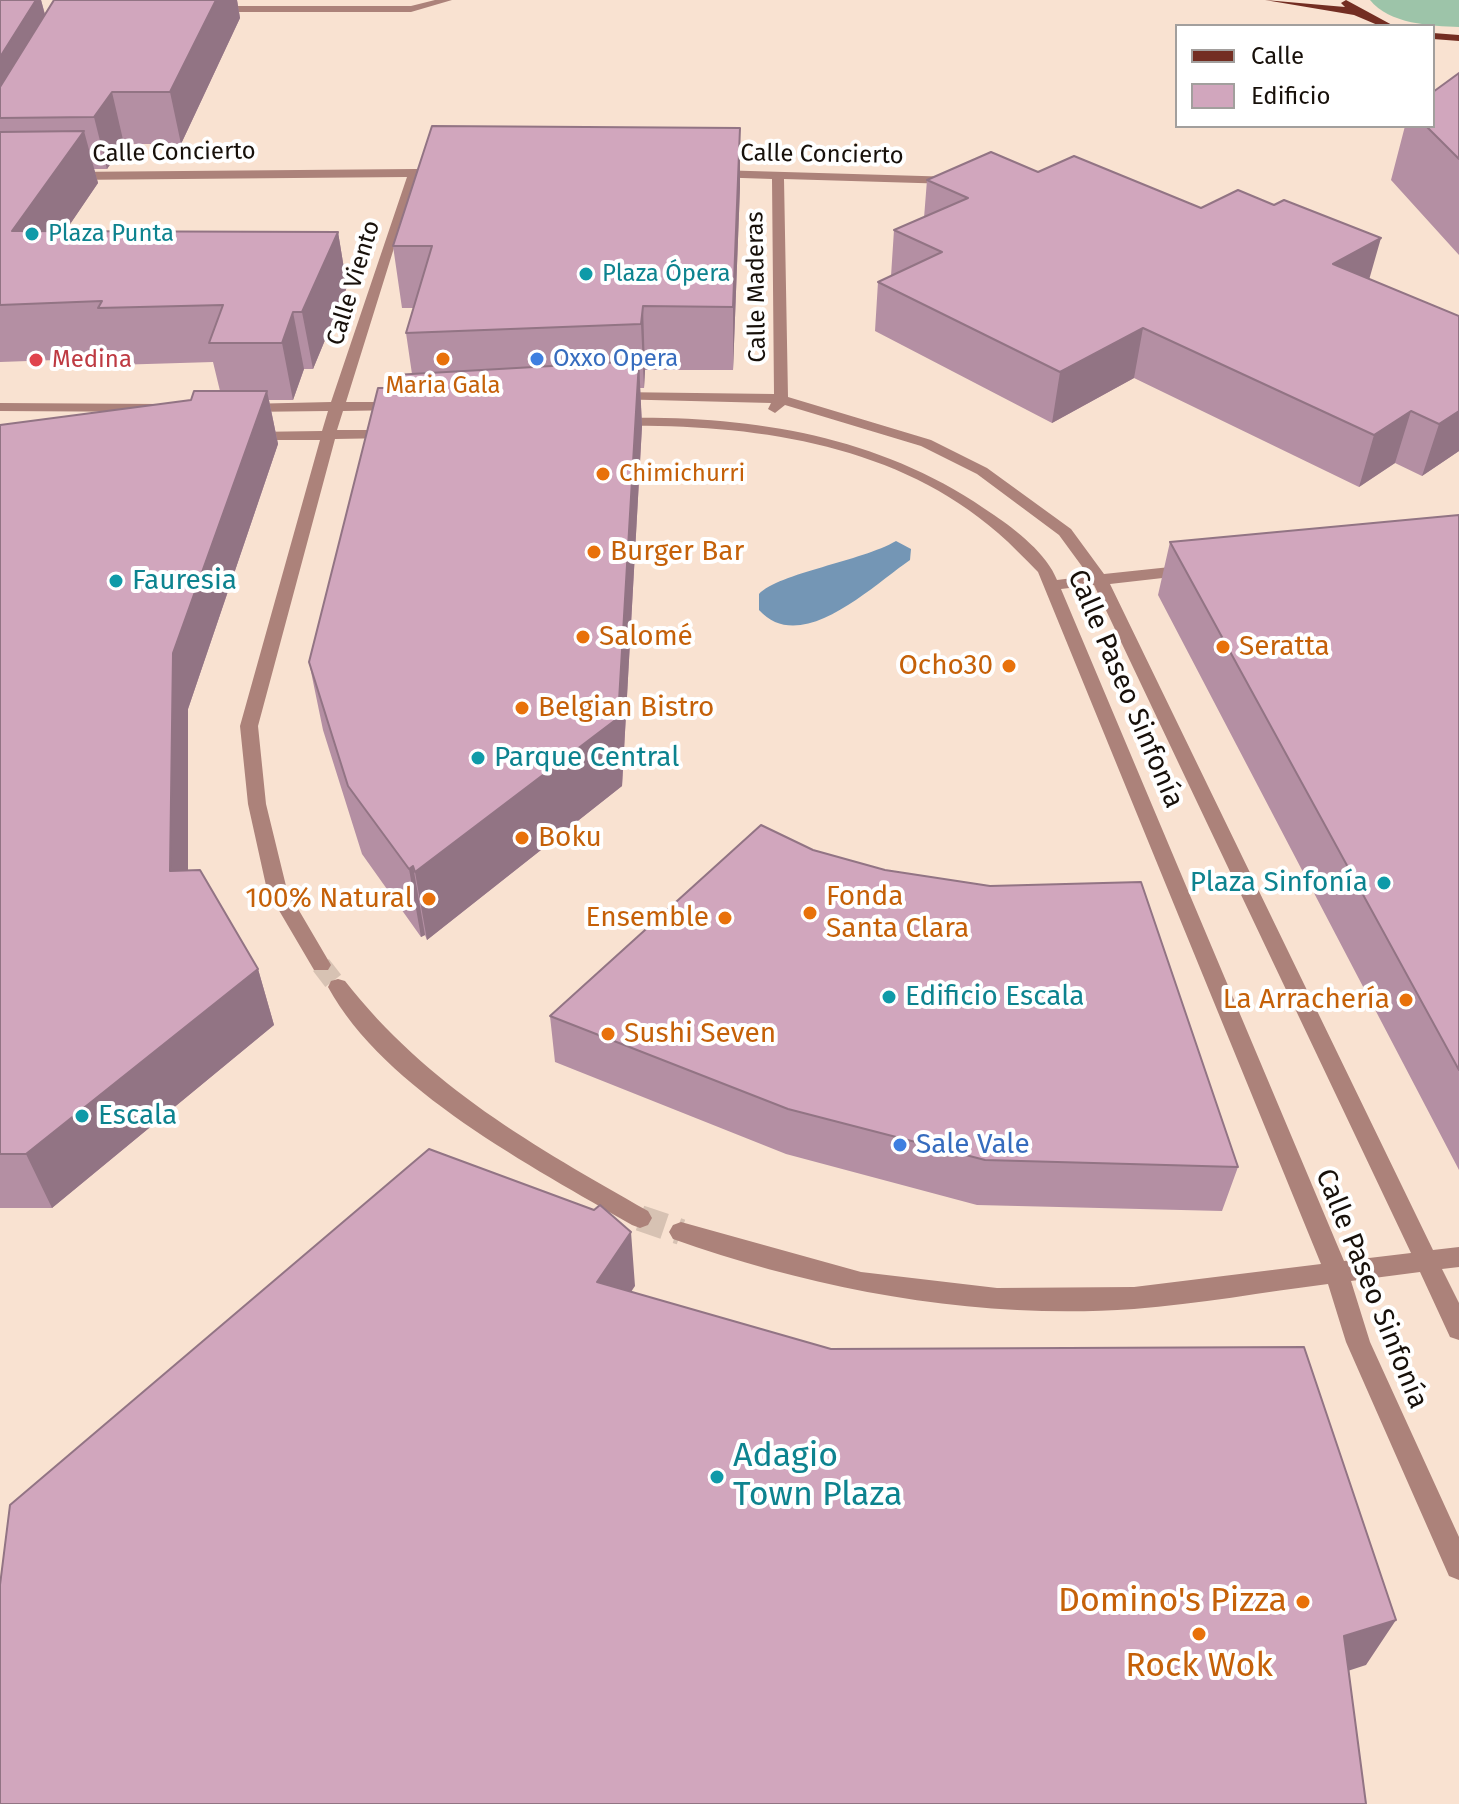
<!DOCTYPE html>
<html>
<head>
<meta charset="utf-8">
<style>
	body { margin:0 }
	#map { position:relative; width:1459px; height:1804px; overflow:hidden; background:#f9e2d1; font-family:"Fira Sans",sans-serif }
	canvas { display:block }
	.legend { position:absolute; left:1175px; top:24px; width:260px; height:104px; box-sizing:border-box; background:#fff; border:2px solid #a29f9d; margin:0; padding:10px 14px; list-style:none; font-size:24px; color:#17100a }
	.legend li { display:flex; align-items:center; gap:16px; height:40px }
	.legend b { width:40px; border:2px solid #a29f9d }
</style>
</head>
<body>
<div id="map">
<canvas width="1459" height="1804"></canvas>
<ul class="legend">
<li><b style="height:10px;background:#732d22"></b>Calle</li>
<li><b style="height:22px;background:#d1a6bd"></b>Edificio</li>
</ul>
</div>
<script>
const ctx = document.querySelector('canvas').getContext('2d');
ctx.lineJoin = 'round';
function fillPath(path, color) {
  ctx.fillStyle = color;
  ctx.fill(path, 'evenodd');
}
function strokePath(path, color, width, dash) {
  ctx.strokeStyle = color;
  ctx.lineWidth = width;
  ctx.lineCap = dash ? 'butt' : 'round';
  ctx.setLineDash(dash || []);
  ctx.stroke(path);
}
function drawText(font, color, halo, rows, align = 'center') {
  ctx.font = font + ' "Fira Sans",sans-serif';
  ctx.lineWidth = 8;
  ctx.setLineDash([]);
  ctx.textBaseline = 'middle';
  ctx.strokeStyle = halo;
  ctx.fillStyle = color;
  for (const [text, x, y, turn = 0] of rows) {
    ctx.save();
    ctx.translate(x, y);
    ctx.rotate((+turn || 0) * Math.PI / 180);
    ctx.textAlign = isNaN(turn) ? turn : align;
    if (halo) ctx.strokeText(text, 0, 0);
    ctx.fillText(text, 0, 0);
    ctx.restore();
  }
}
fillPath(new Path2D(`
	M 1370,0 L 1459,0 L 1459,27 C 1431,26 1389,24 1370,0 Z`), '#9dc4a9');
fillPath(new Path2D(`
	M 896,541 L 911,549 L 910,560 C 873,585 801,657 759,610 L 759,594 C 779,573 862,561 896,541 Z`), '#7496b5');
strokePath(new Path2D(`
	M 321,965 L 338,987`), '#d7c2b3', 20, [20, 10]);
strokePath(new Path2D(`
	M 640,1218 L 681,1232`), '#d7c2b3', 26, [26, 13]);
fillPath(new Path2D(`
	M 435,0 L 452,0 L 411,12 L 212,12 L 207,9 L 212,6 L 411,6 Z
	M 415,169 L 444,169 L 450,173 L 444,177 L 419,177 L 413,187 L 346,402 L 401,402 L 408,406 L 401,410 L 343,411 L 337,430 L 392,430 L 399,434 L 392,438 L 335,439 L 258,726 L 266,804 L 287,890 L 331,965 L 328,970 L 314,970 L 267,890 L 248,804 L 240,726 L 320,440 L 252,440 L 245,436 L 252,432 L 322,431 L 328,411 L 245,412 L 238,408 L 245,404 L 331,402 L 407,177 L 68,180 L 62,176 L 68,172 Z
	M 716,170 L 956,177 L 958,180 L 952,184 L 784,179 L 788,397 L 931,440 L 987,468 L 1071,529 L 1104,574 L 1189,565 L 1197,570 L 1189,575 L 1110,584 L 1433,1250 L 1459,1247 L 1459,1267 L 1442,1269 L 1459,1303 L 1459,1340 L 1450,1337 L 1420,1272 L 1351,1281 L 1370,1342 L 1459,1537 L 1459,1580 L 1449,1576 L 1346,1342 L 1328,1284 C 1264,1292 1199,1304 1134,1309 C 978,1320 820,1291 673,1239 L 669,1232 L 673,1225 L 681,1222 L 861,1272 L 997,1288 L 1134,1287 L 1321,1264 L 1038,572 C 1025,559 1012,545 998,533 C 894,442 749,424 616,426 L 609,422 L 616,418 C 751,415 882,435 994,515 C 1016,530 1047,554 1057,580 L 1089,576 L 1059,535 L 977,474 L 921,446 L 785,405 L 775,413 L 768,409 L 771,403 L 611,399 L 611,393 L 616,392 L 774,394 L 772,179 L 712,177 L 710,174 ZM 1094,585 L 1411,1253 L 1344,1261 L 1061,589 Z
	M 0,403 L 161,404 L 168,408 L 161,412 L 0,411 Z
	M 338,979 L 345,981 C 428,1087 534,1146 648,1211 L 652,1218 L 648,1225 L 640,1228 L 632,1225 C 533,1167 384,1090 328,987 L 331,981 Z`), '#ac827a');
fillPath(new Path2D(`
	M 1265,0 L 1345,7 L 1341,3 L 1346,0 L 1394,26 L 1380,26 L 1354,15 Z
	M 1433,33 L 1459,35 L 1459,41 L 1433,39 Z`), '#732d22');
fillPath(new Path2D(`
	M 0,0 L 41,0 L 45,14 L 54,0 L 237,0 L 240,18 L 181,144 L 124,144 L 107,169 L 94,169 L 98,183 L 65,231 L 338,232 L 347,287 L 313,369 L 304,369 L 293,400 L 269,400 L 278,444 L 188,709 L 188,870 L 258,969 L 274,1025 L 52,1208 L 0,1208 L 0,425 L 191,400 L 220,391 L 213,362 L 114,365 L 112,358 L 0,362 Z
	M 1459,73 L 1459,255 L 1391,180 L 1405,126 L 1433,126 Z
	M 1038,172 L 1369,279 L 1459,451 L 1422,476 L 1395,463 L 1359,487 L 1134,378 L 1052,423 L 875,331 L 878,282 L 891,276 L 894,230 L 924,218 L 927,180 Z
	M 740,187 L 733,370 L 645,370 L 644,388 L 640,388 L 642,426 L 622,786 L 427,940 L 425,935 L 421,937 L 362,854 L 323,730 L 309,662 L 390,388 L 412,374 L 406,333 L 414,308 L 402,308 L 393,246 Z
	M 1459,515 L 1459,1170 L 1158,595 L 1170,542 Z
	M 550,1016 L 1238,1167 L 1222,1211 L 977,1205 L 786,1154 L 555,1062 Z`), '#b48fa3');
fillPath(new Path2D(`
	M 36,0 L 41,0 L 52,42 L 0,118 L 0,57 Z
	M 216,0 L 237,0 L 240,18 L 181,144 L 170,92 Z
	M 112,92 L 124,144 L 107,169 L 94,117 Z
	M 740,128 L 740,187 L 733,370 L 733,307 Z
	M 84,131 L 98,183 L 29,285 L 12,231 Z
	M 338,232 L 347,287 L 313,369 L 302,312 Z
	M 1381,238 L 1367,287 L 1333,264 Z
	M 643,306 L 645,370 L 644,388 L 641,324 Z
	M 293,312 L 304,369 L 293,400 L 282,343 Z
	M 1143,328 L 1134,378 L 1052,423 L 1060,372 Z
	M 639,361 L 642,426 L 622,786 L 427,940 L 415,872 Z
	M 267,391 L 278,444 L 188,709 L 188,927 L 170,871 L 173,653 Z
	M 1411,411 L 1395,463 L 1359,487 L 1374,435 Z
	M 1459,411 L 1459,451 L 1422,476 L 1439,424 Z
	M 413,866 L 425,935 L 421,937 L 409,869 Z
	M 258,969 L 274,1025 L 52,1208 L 26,1154 Z
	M 631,1232 L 635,1286 L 602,1335 L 597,1282 Z
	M 1396,1620 L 1366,1665 L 1317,1681 L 1344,1636 Z`), '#927484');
const building = new Path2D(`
	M 0,0 L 36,0 L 0,57 Z
	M 54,0 L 216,0 L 170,92 L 112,92 L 94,117 L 0,118 L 0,87 Z
	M 1459,73 L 1459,159 L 1426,126 L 1433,126 L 1433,92 Z
	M 432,126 L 740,128 L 733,307 L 643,306 L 641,324 L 406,333 L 432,246 L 393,246 Z
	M 84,131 L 12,231 L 338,232 L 302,312 L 293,312 L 282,343 L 209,343 L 223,305 L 98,308 L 102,301 L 0,305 L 0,132 Z
	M 991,152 L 1038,172 L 1074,156 L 1201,208 L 1238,190 L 1274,205 L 1284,200 L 1381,238 L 1333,264 L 1459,316 L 1459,411 L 1439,424 L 1411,411 L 1374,435 L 1143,328 L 1060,372 L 878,282 L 942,252 L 894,230 L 968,198 L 927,180 Z
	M 639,361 L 618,718 L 415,872 L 413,866 L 409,869 L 348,786 L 309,662 L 378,388 L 390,388 L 394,375 Z
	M 194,391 L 267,391 L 173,653 L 170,871 L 200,870 L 258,969 L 26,1154 L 0,1154 L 0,425 L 191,400 Z
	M 1459,515 L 1459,1070 L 1170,542 Z
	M 761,825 L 813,850 L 885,870 L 990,886 L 1141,882 L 1238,1167 L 985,1160 L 788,1109 L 550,1016 Z
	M 429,1149 L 594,1210 L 600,1205 L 631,1232 L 597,1282 L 831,1349 L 1304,1347 L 1396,1620 L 1344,1636 L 1366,1804 L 0,1804 L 0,1585 L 10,1505 Z`);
fillPath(building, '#d1a6bd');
strokePath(building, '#927484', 2);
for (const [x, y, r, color] of [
	[32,234,8,"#0f9aa8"],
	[586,274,8,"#0f9aa8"],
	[443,359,8,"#e8710a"],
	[537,359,8,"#3f7fe0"],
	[36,360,8,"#e0444e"],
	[603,474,8,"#e8710a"],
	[594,552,8,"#e8710a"],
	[116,581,8,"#0f9aa8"],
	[583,637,8,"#e8710a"],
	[1223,647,8,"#e8710a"],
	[1009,666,8,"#e8710a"],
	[522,708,8,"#e8710a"],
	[478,758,8,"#0f9aa8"],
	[522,838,8,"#e8710a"],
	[1384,883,8,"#0f9aa8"],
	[429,899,8,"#e8710a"],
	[810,913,8,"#e8710a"],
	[725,918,8,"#e8710a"],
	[889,997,8,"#0f9aa8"],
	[1406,1000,8,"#e8710a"],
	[608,1034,8,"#e8710a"],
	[82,1116,8,"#0f9aa8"],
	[900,1145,8,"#3f7fe0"],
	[717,1477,8,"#0f9aa8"],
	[1303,1602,8,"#e8710a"],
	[1199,1634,8,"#e8710a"]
]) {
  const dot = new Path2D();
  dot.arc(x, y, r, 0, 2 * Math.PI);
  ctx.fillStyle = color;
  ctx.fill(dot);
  strokePath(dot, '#fff', 3);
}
drawText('24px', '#17100a', '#fff', [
	["Calle Concierto",174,153,-1],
	["Calle Concierto",822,155,1],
	["Calle Viento",354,283,-73],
	["Calle Maderas",757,287,-91]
]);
drawText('24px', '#0d838f', '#fff', [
	["Plaza Punta",48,234],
	["Plaza Ópera",602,274]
], 'left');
drawText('24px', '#366cbe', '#fff', [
	["Oxxo Opera",553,359]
], 'left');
drawText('24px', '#be3a42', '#fff', [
	["Medina",52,360]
], 'left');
drawText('24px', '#c56008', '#fff', [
	["Maria Gala",443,386],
	["Chimichurri",619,474,"left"]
]);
drawText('28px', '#c56008', '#fff', [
	["Burger Bar",610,552],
	["Salomé",599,637],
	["Seratta",1239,647],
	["Ocho30",993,666,"right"],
	["Belgian Bistro",538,708],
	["Boku",538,838],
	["Fonda",826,897],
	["Santa Clara",826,929],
	["100% Natural",413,899,"right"],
	["Ensemble",709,918,"right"],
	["La Arrachería",1390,1000,"right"],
	["Sushi Seven",624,1034]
], 'left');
drawText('28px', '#0d838f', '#fff', [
	["Fauresia",132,581],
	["Parque Central",494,758],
	["Plaza Sinfonía",1368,883,"right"],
	["Edificio Escala",905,997],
	["Escala",98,1116]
], 'left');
drawText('28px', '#17100a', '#fff', [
	["Calle Paseo Sinfonía",1125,689,67],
	["Calle Paseo Sinfonía",1371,1289,68]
]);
drawText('28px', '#366cbe', '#fff', [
	["Sale Vale",916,1145]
], 'left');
drawText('34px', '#0d838f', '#fff', [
	["Adagio",733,1457],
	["Town Plaza",733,1496]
], 'left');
drawText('34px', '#c56008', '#fff', [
	["Domino's Pizza",1287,1602],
	["Rock Wok",1199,1667,"center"]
], 'right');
</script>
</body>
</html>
